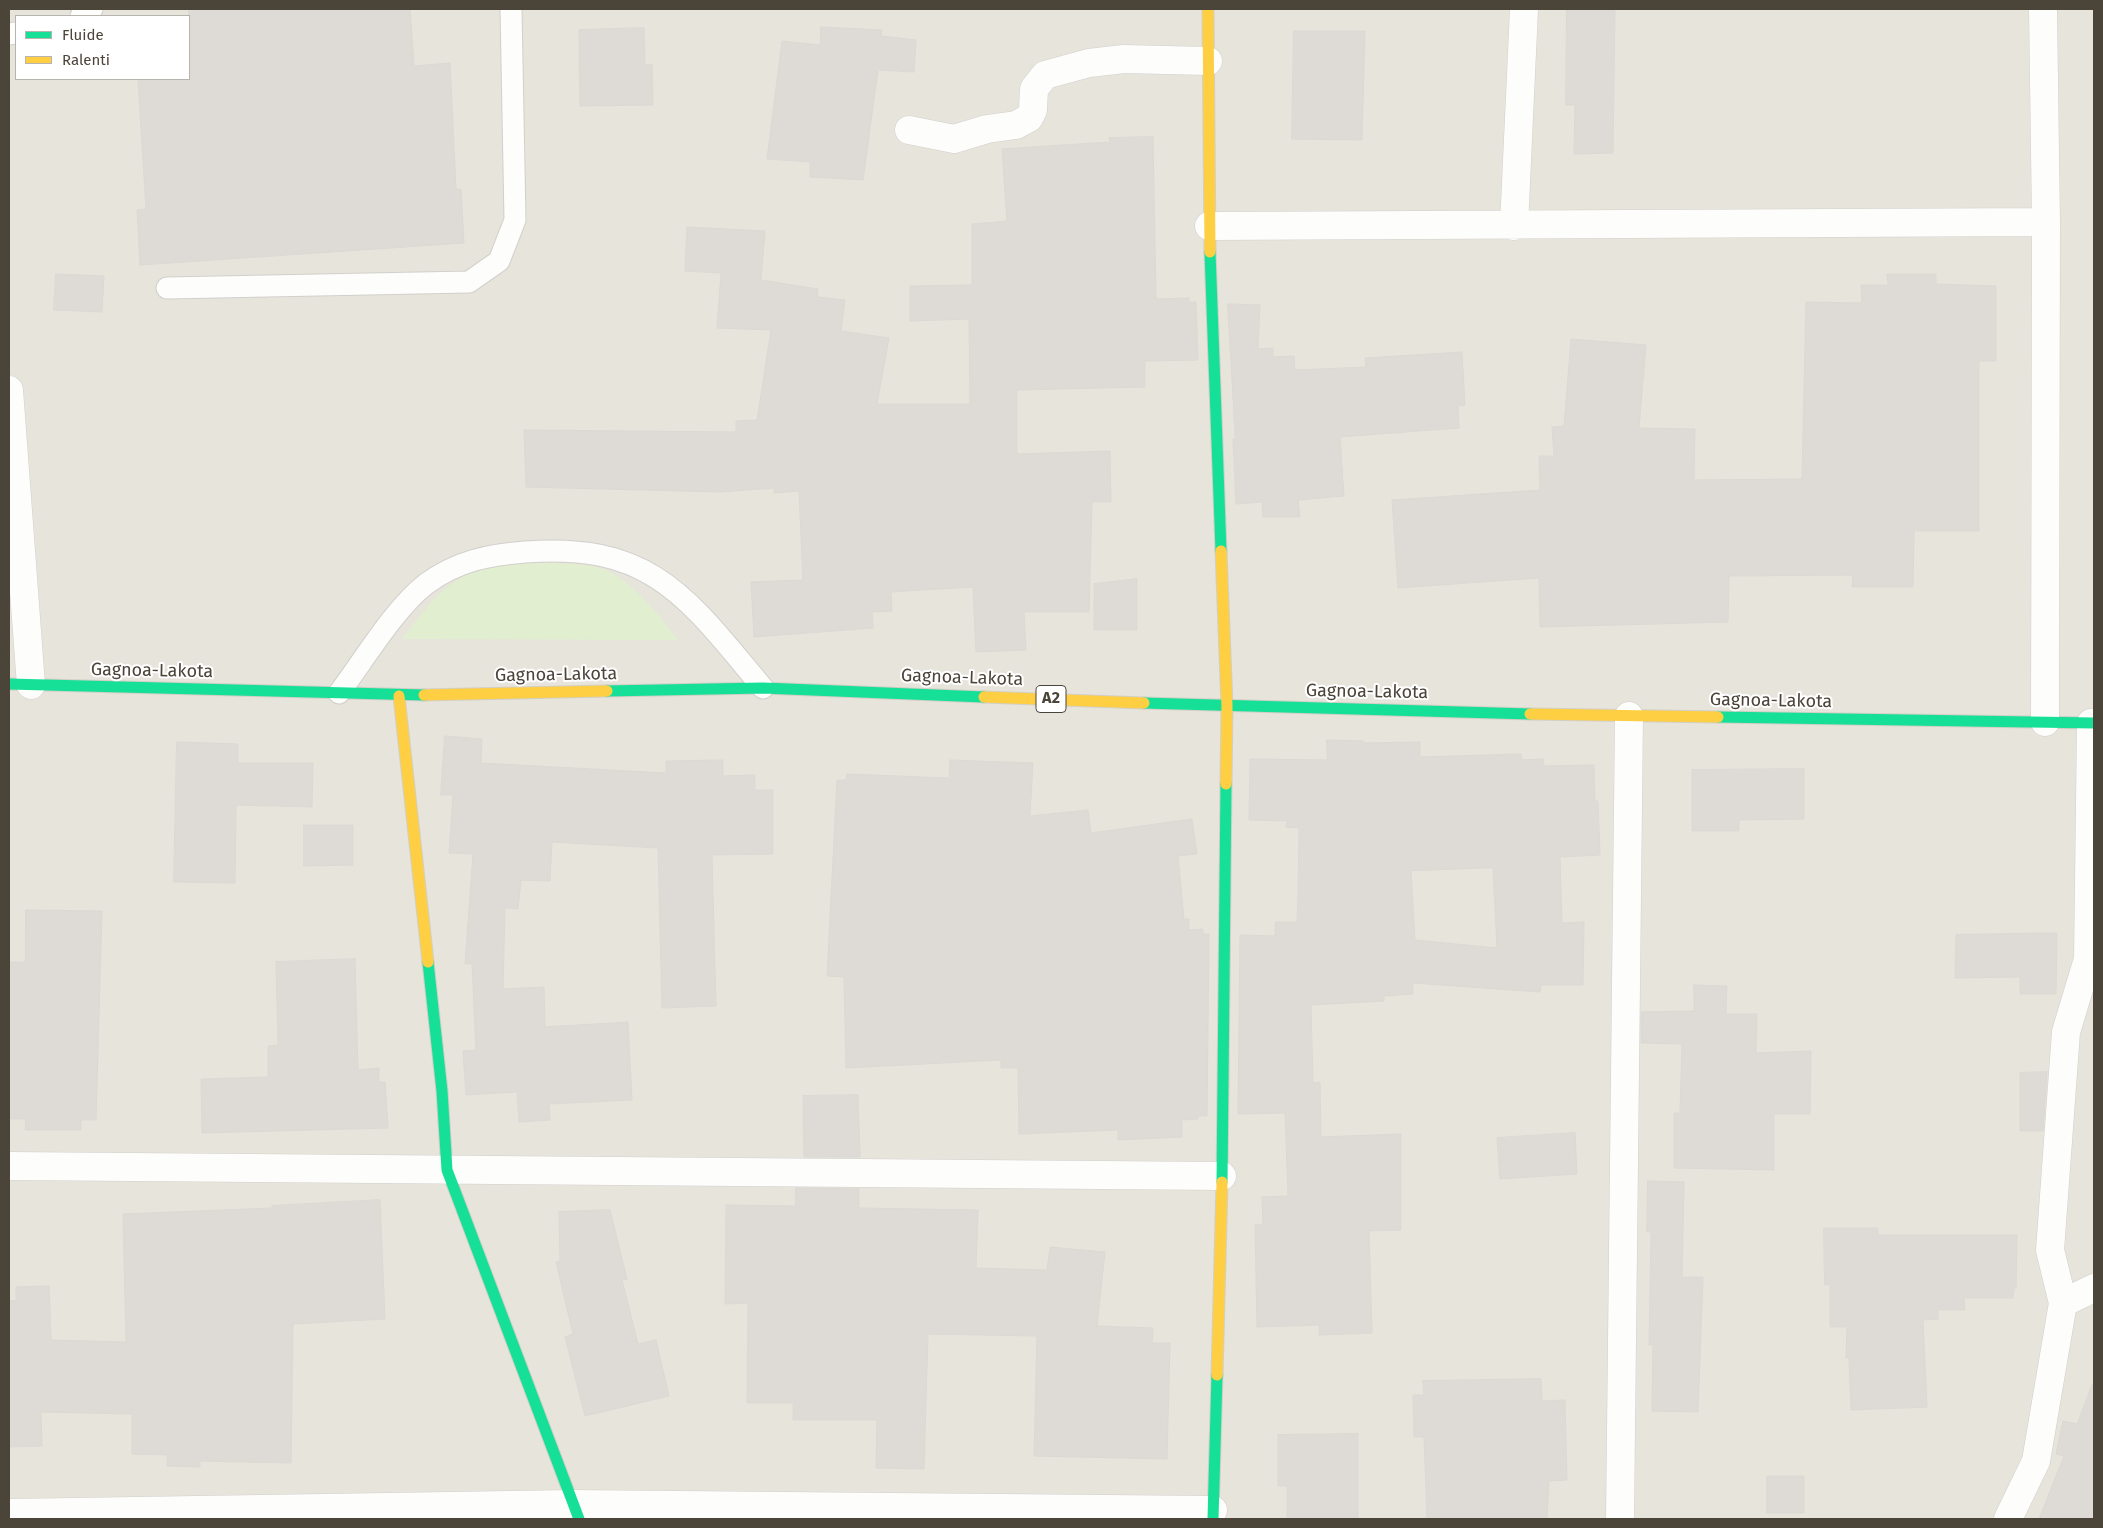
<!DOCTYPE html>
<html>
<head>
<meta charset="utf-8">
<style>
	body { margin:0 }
	#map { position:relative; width:2103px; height:1528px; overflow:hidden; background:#f4f2ee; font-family:"Fira Sans",sans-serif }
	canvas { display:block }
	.frame { position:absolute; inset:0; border:10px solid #4b4439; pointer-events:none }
	.legend { position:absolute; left:15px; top:15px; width:175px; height:65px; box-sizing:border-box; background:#fff; border:1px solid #b7b4b0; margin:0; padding:6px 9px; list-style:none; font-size:15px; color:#4b4439 }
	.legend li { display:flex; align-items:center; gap:10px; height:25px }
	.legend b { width:25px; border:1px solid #b7b4b0 }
</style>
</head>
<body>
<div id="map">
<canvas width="2103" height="1528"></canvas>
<div class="frame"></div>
<ul class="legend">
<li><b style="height:6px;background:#16e098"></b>Fluide</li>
<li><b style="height:6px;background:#ffcf43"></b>Ralenti</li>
</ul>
</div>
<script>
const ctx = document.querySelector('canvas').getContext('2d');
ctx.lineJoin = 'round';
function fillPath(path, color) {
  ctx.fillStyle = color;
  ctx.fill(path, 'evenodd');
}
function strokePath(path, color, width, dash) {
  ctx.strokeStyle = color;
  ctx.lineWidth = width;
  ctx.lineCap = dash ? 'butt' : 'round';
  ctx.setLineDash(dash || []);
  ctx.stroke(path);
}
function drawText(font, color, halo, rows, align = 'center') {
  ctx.font = font + ' "Fira Sans",sans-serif';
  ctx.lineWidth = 4;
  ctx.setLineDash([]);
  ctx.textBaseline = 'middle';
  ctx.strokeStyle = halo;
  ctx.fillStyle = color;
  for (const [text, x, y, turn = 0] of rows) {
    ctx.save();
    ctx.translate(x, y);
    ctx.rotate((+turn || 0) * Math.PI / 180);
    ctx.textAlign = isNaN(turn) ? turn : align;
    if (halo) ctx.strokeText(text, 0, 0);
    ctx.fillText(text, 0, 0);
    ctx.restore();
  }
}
fillPath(new Path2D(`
	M 9,9 L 2094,9 L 2094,1519 L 9,1519 ZM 16,16 L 189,16 L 189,79 L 16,79 Z`), '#e7e4dc');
fillPath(new Path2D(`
	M 502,564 C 526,564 587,560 608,571 C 636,585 660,616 678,640 L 402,639 C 434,598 447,575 502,564 Z`), '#e1eecf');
const building = new Path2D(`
	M 189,9 L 410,9 L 414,66 L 450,63 L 456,189 L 461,189 L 464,243 L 140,265 L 137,210 L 146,209 L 138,79 L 189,79 Z
	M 1567,9 L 1615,9 L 1613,153 L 1574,154 L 1575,105 L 1566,105 Z
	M 821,27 L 882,30 L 881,36 L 916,40 L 914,72 L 878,70 L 863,180 L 810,177 L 810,162 L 767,159 L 782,41 L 820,45 Z
	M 644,28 L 645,65 L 652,64 L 653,105 L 580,106 L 579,30 Z
	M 1294,31 L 1365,31 L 1362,140 L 1292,139 Z
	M 1153,137 L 1156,299 L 1189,298 L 1189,302 L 1196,302 L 1198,360 L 1145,361 L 1145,387 L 1017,390 L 1017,454 L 1110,451 L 1111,502 L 1092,502 L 1089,612 L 1024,612 L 1026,650 L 976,652 L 973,587 L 891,592 L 892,611 L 872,612 L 873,628 L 754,637 L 751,582 L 803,580 L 799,491 L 774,493 L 774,488 L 720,492 L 526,487 L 524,430 L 736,432 L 736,421 L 757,420 L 771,330 L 717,328 L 721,273 L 685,271 L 687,227 L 765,231 L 761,280 L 818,289 L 817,297 L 845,300 L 841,331 L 889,338 L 877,404 L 970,404 L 969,319 L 910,321 L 910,286 L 972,285 L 972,224 L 1007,221 L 1002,149 L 1110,142 L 1109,138 Z
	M 56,274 L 104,276 L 102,312 L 54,310 Z
	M 1887,274 L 1936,274 L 1936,284 L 1996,286 L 1996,361 L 1979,361 L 1979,531 L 1914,531 L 1913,587 L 1852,587 L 1853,575 L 1729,576 L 1728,622 L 1540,627 L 1539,578 L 1398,588 L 1392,500 L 1540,490 L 1539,456 L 1554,456 L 1552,427 L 1564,426 L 1571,339 L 1646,345 L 1639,428 L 1695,429 L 1694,480 L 1802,479 L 1806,302 L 1862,303 L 1861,285 L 1888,285 Z
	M 1228,304 L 1260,305 L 1258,349 L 1273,348 L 1273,357 L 1294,356 L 1295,370 L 1366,367 L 1365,358 L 1462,352 L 1465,405 L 1458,406 L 1459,428 L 1340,437 L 1344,496 L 1298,500 L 1300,517 L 1263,517 L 1262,502 L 1236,504 L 1233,439 L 1235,439 Z
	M 1137,579 L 1137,630 L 1094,630 L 1094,584 Z
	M 445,736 L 482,739 L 481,763 L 666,773 L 666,761 L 723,760 L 723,776 L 755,775 L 755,790 L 773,790 L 773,854 L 712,855 L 716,1006 L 662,1008 L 658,848 L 552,842 L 550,881 L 521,880 L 518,909 L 505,908 L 503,989 L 544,987 L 545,1027 L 628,1022 L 632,1100 L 549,1104 L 550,1120 L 519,1122 L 517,1092 L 466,1095 L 463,1051 L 476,1050 L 472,964 L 465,964 L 473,854 L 449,853 L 453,795 L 441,795 Z
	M 1327,740 L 1364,741 L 1364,743 L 1420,742 L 1420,757 L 1521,754 L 1522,760 L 1543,759 L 1544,766 L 1594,765 L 1595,801 L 1598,801 L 1600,855 L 1560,857 L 1562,923 L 1584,922 L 1583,985 L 1541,985 L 1540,992 L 1413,983 L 1413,994 L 1384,996 L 1384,1001 L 1311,1005 L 1313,1083 L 1320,1082 L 1321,1137 L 1401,1134 L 1401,1230 L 1369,1231 L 1372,1333 L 1319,1335 L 1319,1325 L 1257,1327 L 1255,1225 L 1263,1224 L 1262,1197 L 1288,1196 L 1285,1113 L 1238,1114 L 1240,935 L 1275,936 L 1275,922 L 1297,922 L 1298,897 L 1299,828 L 1286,827 L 1287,821 L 1249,820 L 1250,759 L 1327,760 ZM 1493,868 L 1497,948 L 1415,940 L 1411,871 Z
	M 177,742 L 238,744 L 238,763 L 313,763 L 312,807 L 236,805 L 235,883 L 174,882 Z
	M 950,760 L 1033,763 L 1030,816 L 1088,810 L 1091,833 L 1192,819 L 1197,854 L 1178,856 L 1184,919 L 1189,919 L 1189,930 L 1203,929 L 1203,934 L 1209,934 L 1207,1116 L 1198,1116 L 1198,1119 L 1182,1120 L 1182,1137 L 1118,1140 L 1118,1130 L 1019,1134 L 1018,1068 L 1001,1068 L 1001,1060 L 846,1068 L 844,977 L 827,976 L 837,780 L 846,780 L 847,774 L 949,778 Z
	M 1804,769 L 1804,819 L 1739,820 L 1739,831 L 1692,831 L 1692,770 Z
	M 304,825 L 353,825 L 353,865 L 304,866 Z
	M 26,910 L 102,911 L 96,1120 L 81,1120 L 81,1130 L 25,1130 L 26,1119 L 9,1119 L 9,962 L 25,962 Z
	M 2041,933 L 2057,933 L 2056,994 L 2020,994 L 2020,977 L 1955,978 L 1956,935 Z
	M 355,959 L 358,1070 L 379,1068 L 379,1082 L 385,1082 L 388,1128 L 202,1133 L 201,1079 L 268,1077 L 268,1046 L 278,1045 L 276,962 Z
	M 1694,985 L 1727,986 L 1726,1014 L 1757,1014 L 1756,1053 L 1811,1051 L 1810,1114 L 1774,1114 L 1774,1170 L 1674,1168 L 1674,1113 L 1680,1113 L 1682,1044 L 1641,1043 L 1641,1012 L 1694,1011 Z
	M 2047,1072 L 2043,1131 L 2020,1131 L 2020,1073 Z
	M 858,1095 L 860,1157 L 804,1157 L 803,1096 Z
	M 1575,1133 L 1577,1174 L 1500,1179 L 1497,1138 Z
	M 1648,1181 L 1684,1182 L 1682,1277 L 1703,1277 L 1698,1412 L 1652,1411 L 1653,1345 L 1649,1345 L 1651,1232 L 1647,1232 Z
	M 796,1188 L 859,1189 L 859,1208 L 978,1210 L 976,1268 L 1047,1270 L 1050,1247 L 1105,1252 L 1097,1326 L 1153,1328 L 1152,1343 L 1170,1343 L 1167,1459 L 1034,1456 L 1037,1336 L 928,1334 L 924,1469 L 876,1468 L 877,1420 L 793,1420 L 793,1403 L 747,1403 L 748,1303 L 725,1304 L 726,1205 L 795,1206 Z
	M 380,1200 L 385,1319 L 293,1324 L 291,1463 L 200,1461 L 200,1467 L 167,1466 L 167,1455 L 132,1454 L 132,1414 L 41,1412 L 42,1446 L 9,1447 L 9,1300 L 16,1301 L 16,1287 L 49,1286 L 51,1340 L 126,1342 L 123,1214 L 272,1208 L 272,1206 Z
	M 610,1210 L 627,1279 L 622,1280 L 638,1344 L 656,1340 L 669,1396 L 585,1416 L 565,1337 L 573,1334 L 556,1262 L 560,1261 L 559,1212 Z
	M 1824,1228 L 1878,1228 L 1878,1235 L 2017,1235 L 2016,1288 L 2014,1288 L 2013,1298 L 1964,1298 L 1965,1310 L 1938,1310 L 1938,1319 L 1923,1320 L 1927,1407 L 1851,1410 L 1849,1358 L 1846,1358 L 1847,1327 L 1830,1327 L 1830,1285 L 1825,1285 Z
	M 1541,1379 L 1542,1401 L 1565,1400 L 1567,1480 L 1549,1481 L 1547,1519 L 1427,1519 L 1424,1437 L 1414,1437 L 1413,1395 L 1424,1395 L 1423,1381 Z
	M 2092,1385 L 2094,1385 L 2094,1519 L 2039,1519 L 2064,1456 L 2056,1454 L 2063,1421 L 2077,1424 Z
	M 1358,1434 L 1358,1519 L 1287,1519 L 1287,1486 L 1278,1486 L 1278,1435 Z
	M 1767,1476 L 1804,1476 L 1804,1513 L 1767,1513 Z`);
fillPath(building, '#dedbd6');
strokePath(building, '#dcd9d4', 1);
const lane = new Path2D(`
	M 81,16 L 92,9
	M 9,34 L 16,33
	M 167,288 L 469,282 L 499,261 L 515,220 L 511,9
	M 339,693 C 364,660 394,609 426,584 C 457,561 488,555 525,552 C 653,542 688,599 763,688`);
const street = new Path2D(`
	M 2043,9 L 2046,222 L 2045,722
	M 909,130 L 954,139 L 987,129 L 1016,125 L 1029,118 L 1033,110 L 1034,89 L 1045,75 L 1089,63 L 1124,59 L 1208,61
	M 1209,226 L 2046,222
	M 1514,226 L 1524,9
	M 9,390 L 31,685
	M 9,1166 L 1222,1176
	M 2063,1303 L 2094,1288
	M 9,1513 L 573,1504 L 1213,1510
	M 1620,1519 L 1629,716
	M 2008,1519 L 2036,1461 L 2063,1303 L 2050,1250 L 2066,1032 L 2088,959 L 2091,723`);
const fast = new Path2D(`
	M 1210,252 L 1221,551
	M 9,684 L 424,695
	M 607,691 L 763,688 L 984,697
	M 1144,703 L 1530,714
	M 1718,717 L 2094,723
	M 428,962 L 442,1091 L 447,1170 L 579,1519
	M 1222,1182 L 1226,784
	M 1213,1519 L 1217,1375`);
const slow = new Path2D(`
	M 1208,9 L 1210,252
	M 1221,551 L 1227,706 L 1226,784
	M 424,695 L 607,691
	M 399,696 L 428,962
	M 984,697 L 1144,703
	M 1530,714 L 1718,717
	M 1217,1375 L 1222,1182`);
strokePath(lane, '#d2d0cb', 23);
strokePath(street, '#d2d0cb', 29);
strokePath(fast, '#d3cfc5', 13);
strokePath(slow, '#d3cfc5', 13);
strokePath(lane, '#fdfdfc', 21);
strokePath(street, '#fdfdfc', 28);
strokePath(fast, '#16e098', 11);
strokePath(slow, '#ffcf43', 11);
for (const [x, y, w] of [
	[1051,699,30]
]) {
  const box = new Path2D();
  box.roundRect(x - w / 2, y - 13.5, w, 27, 4);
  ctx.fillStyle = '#fff';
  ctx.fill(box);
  strokePath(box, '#4b4439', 1);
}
drawText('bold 16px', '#4b4439', null, [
	["A2",1051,699]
]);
drawText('18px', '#4b4439', '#fff', [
	["Gagnoa-Lakota",152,671,1],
	["Gagnoa-Lakota",556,675,-1],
	["Gagnoa-Lakota",962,678,2],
	["Gagnoa-Lakota",1367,692,1],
	["Gagnoa-Lakota",1771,701,1]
]);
</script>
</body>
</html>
